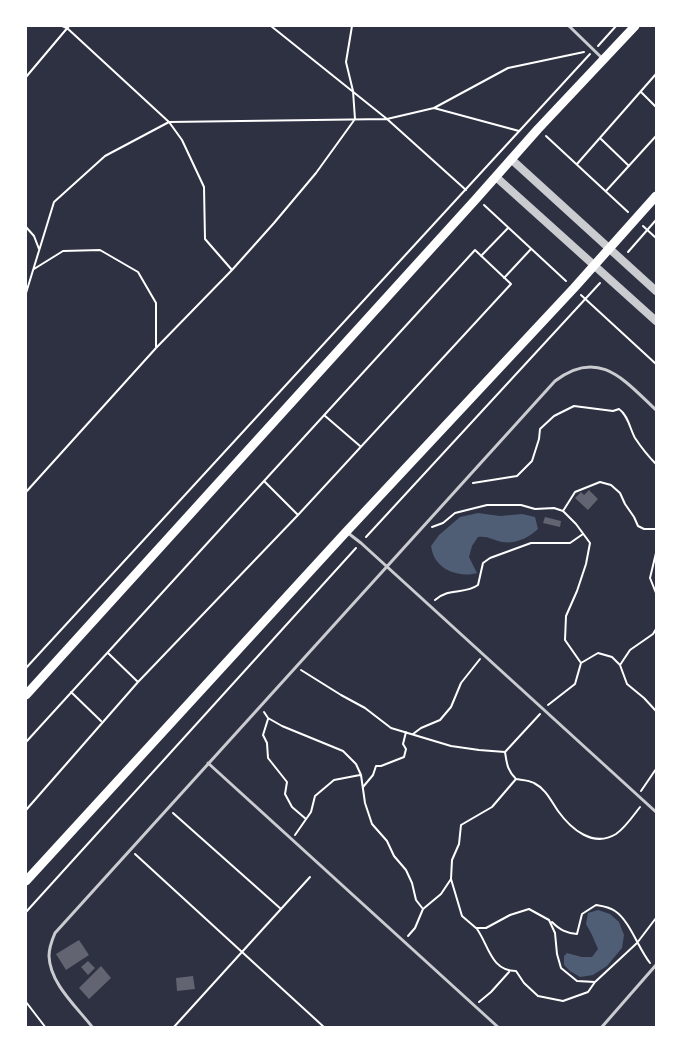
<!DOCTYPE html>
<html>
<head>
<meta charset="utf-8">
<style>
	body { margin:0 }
	#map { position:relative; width:682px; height:1053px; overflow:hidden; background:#2d3142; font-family:"Roboto Condensed",sans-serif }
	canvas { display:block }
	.frame { position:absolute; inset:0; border:27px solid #fff; pointer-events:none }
</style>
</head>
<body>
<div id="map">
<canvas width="682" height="1053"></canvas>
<div class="frame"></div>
</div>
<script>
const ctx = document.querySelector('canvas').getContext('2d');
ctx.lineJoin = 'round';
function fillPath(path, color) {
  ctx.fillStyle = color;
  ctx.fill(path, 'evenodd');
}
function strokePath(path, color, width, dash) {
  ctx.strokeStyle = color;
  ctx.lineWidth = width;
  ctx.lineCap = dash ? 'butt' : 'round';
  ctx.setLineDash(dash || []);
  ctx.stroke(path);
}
fillPath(new Path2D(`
	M 478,513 L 500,516 L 522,514 L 535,517 L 538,529 C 528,538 516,544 502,542 C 492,540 489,536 478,537 L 472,546 L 469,557 L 477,573 C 464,577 445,573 436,560 C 433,556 432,551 431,546 L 439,535 L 460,517 Z
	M 598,910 L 610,914 L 619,922 L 624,935 L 622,948 L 607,966 L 593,975 L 580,977 L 570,971 L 564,965 L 564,956 L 567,953 L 582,957 L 592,957 L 598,949 L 592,935 L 586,924 L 588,913 Z`), '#4f5d75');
fillPath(new Path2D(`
	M 589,490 L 598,499 L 588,510 L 575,498 L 581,492 L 584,495 Z
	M 545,517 L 561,521 L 560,527 L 543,523 Z
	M 79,940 L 89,955 L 66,970 L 56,954 Z
	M 88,961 L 95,968 L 88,975 L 81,967 Z
	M 101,966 L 111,978 L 89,999 L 79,988 Z
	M 193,976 L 195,989 L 177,991 L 176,978 Z`), '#626471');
strokePath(new Path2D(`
	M 62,26 L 67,28 L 169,122 L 182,140 L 204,187 L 205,239 L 232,270
	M 271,26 L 387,119 L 466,190
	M 598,46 L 616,26
	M 26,77 L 69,26
	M 641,92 L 656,107
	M 434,108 L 508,68 L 584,52
	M 546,136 L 628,212
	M 601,139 L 629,166
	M 577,164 L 656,74
	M 606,191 L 656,136
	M 484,205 L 566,281
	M 643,226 L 656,238
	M 26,227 L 34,236 L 39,249
	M 628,252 L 656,220
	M 481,256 L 508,228
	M 34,269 L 63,251 L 100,250 L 138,272 L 156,303 L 156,348
	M 504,278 L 531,249
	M 26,293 L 54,202 L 105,156 L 169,122 L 387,119 L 434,108 L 519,131
	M 581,295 L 656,364
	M 324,415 L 360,446
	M 473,483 L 517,476 L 532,461 L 539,439 L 540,429 L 554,416 L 574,406 L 613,411 L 619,409 C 628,415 630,429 635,438 C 641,447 648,456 656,464
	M 26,492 L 156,348 L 232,270 L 274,223 L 316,173 L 355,119 L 353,91 L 346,62 L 352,26
	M 563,511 L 575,492 L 600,482 L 611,485 L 620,493 L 625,504 L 634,517 L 638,526 L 644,529 L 656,529
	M 432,527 L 443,523 L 455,513 L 487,505 L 521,505 L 535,509 L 554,508 L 563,511 L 576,524 L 590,543 L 586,564 L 577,591 L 566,616 L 565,640 L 581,663
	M 366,537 L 600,283
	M 656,553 L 650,578 L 656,593
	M 435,600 C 450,587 464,595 478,585 L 483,563 L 490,558 L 531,543 L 570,543 L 583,534
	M 108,653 L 138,682
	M 620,665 L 630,650 L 653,634 L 656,629
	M 26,668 L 590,54
	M 301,670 L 341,695 L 365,708 L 391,728 L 451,746 L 479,750 L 505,752 C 507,764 507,770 516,779
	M 71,692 L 101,721
	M 548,705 L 575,684 L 581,663 L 598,653 L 612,657 L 620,665 L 627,684 L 644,698 L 656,711
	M 264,712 L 268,718 L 282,726 L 343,751 L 356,764 L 361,775 L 365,803 L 372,824 L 387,841 L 394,856 L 406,870 L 412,883 L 416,900 L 423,909
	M 268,719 L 263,735 L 267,743 L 268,758 L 287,782 L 285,794 L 292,807 L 306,819
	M 413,734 L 421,728 L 440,720 L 451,707 L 461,683 L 480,659
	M 26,742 L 264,481 L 298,515
	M 505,752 L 540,714
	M 363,787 L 373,775 L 376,766 L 381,766 L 404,757 L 406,749 L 403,744 L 406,732
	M 641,791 L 656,769
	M 640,807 C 633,816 625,828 616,834 C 593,848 571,829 558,811 C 551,801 546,789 534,783 C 529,780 522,780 516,779 L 492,807 L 461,825 L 459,844 L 452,860 L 451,879 L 462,916 L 476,928 L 486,928 L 510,915 L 529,909 L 549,920 L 555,933 L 557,954 L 561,968 L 577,981 L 595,982 L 637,943 L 656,918
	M 26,810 L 138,682 L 298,515 L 511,284 L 475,250 L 264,481
	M 173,813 L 281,909
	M 295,835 L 311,812 L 315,796 L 334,780 L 360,775
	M 135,854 L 325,1028
	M 26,912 L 356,548
	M 552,922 C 560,930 566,933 577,934 L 582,914 L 596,905 C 602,906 610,907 615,911 C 630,921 638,948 650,963
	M 477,929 C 489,946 491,971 516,971 L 524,983 L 538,996 L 563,1001 L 588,992 L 595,982
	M 408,936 L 415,928 L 423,909 L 441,894 L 451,879
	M 26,1002 L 46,1028
	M 479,1002 L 491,992 L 509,972
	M 173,1028 L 310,877`), '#fff', 2);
strokePath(new Path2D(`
	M 569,26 L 602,58
	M 348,533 L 361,543 L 656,812
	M 208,763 L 499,1028
	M 93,1028 C 77,1007 50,984 49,956 C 49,949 52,940 55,933 L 555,381 C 599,347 625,381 656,410
	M 601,1028 L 656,965`), '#caccd0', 3);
strokePath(new Path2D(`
	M 511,159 L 656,291
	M 496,177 L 656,321`), '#caccd0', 8);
strokePath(new Path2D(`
	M 26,695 L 476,199 L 538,129 L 635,26
	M 26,881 L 346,532 L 574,288 L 656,196`), '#fff', 9);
</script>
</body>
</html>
